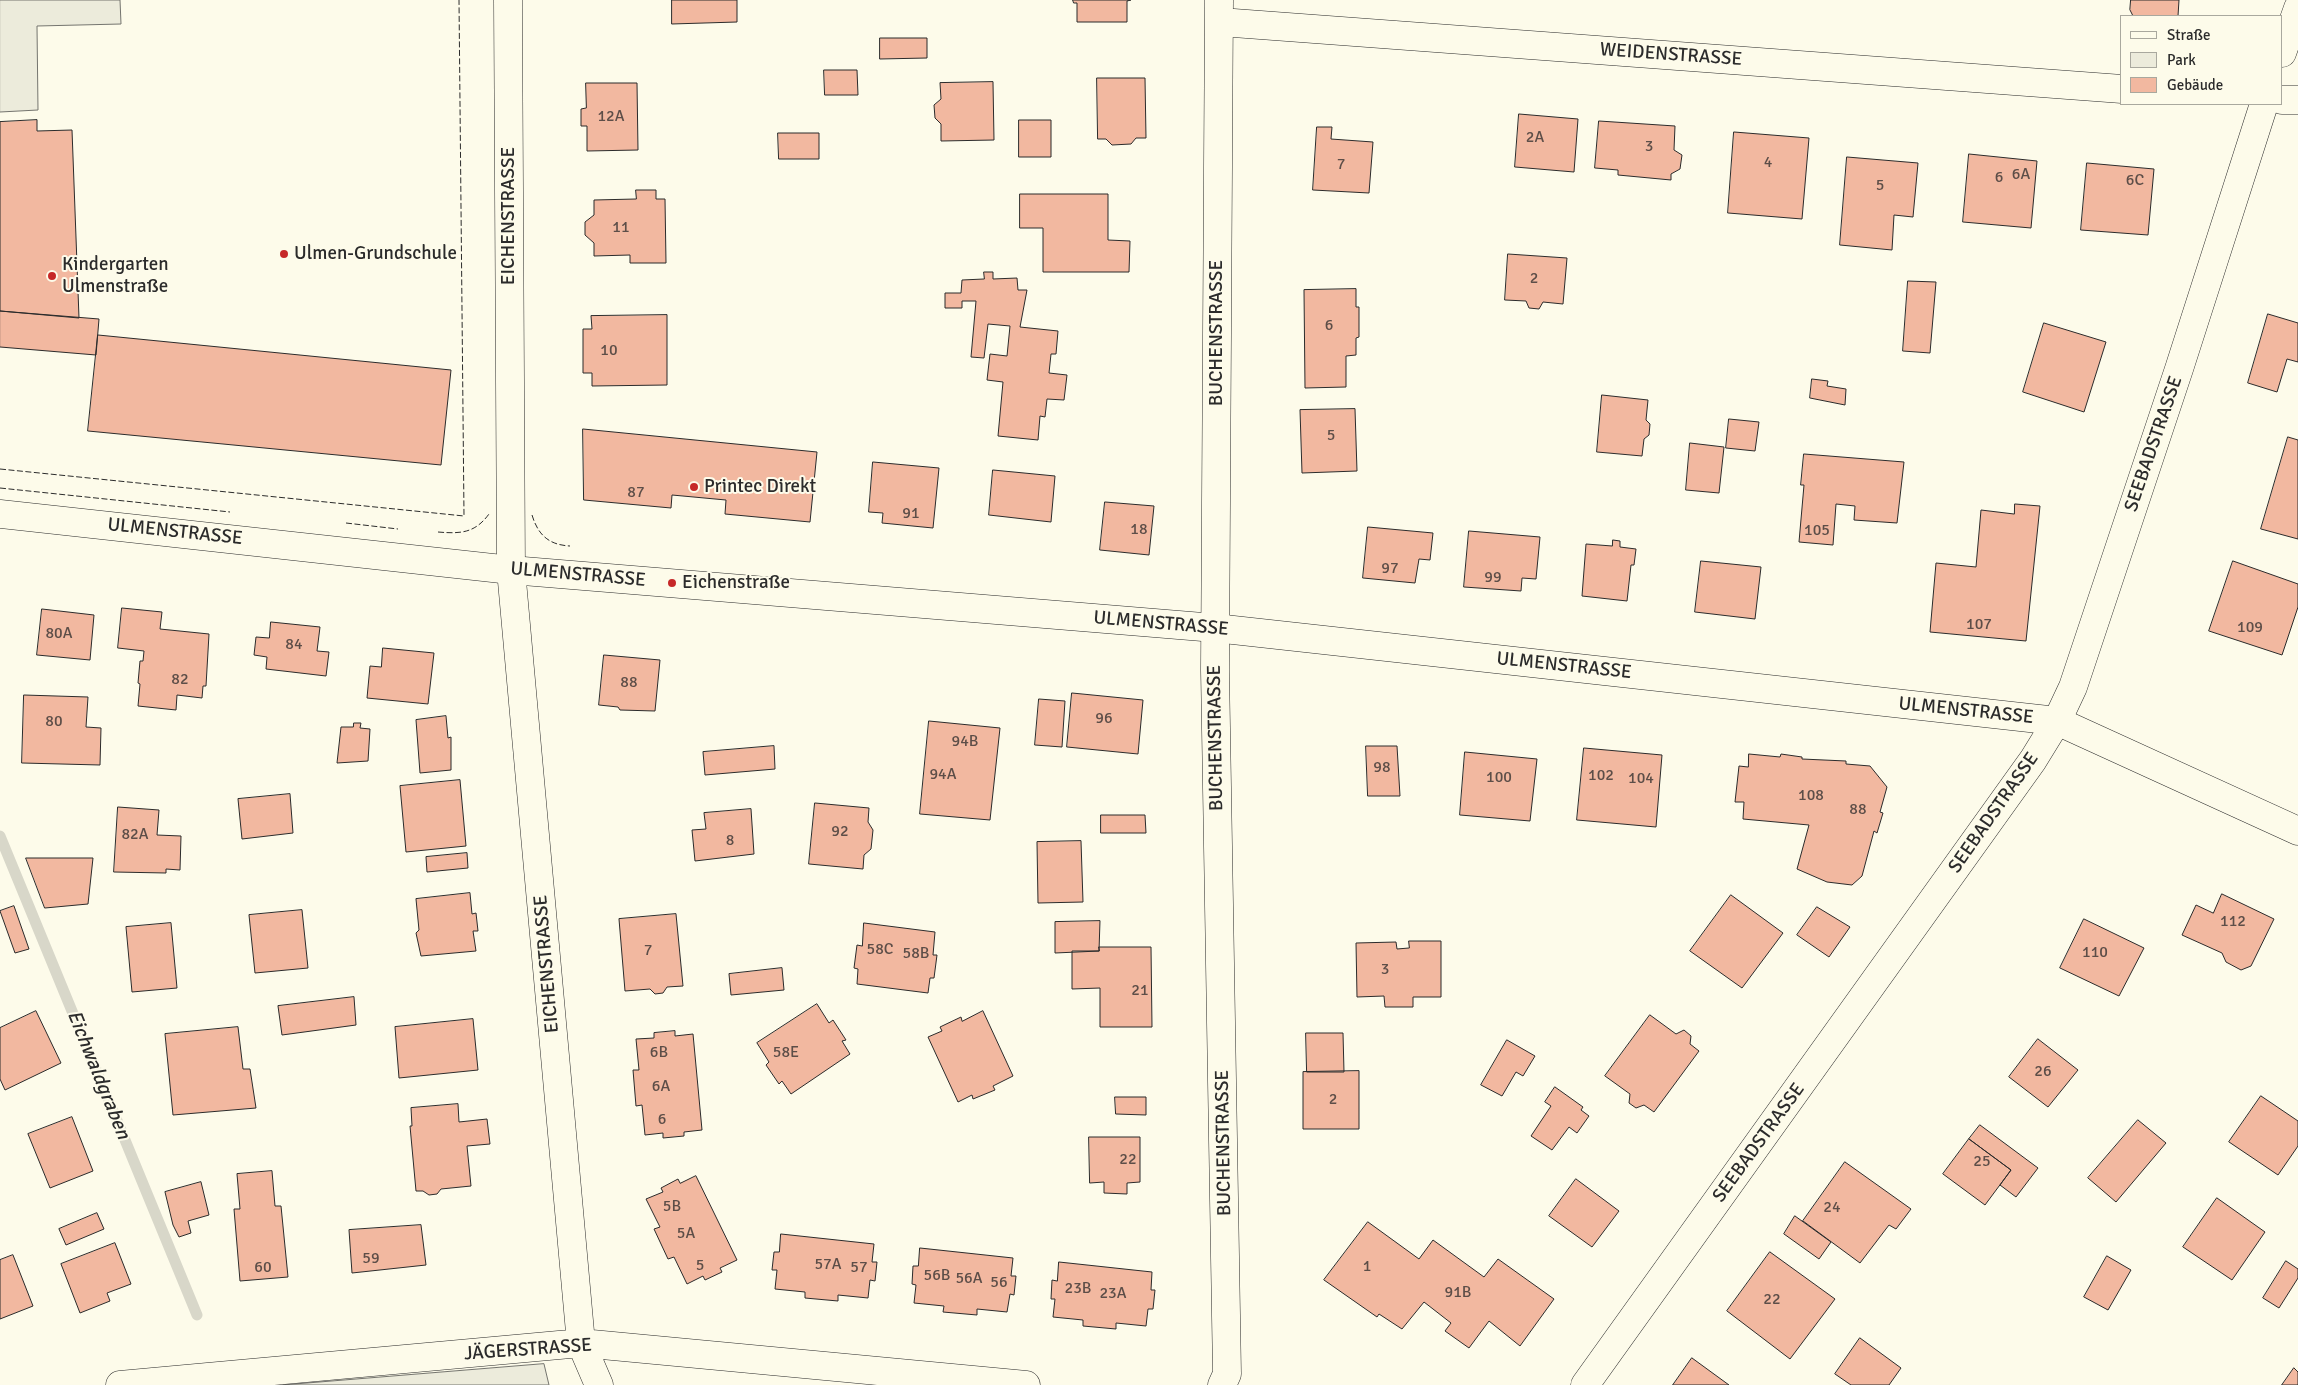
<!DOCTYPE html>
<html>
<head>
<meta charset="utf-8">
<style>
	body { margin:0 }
	#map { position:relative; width:2298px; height:1385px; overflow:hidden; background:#fdfbea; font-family:Signika,sans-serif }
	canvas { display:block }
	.legend { position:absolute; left:2120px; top:15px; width:162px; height:90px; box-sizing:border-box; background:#fdfbea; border:1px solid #a9a89e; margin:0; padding:6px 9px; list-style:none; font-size:15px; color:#2b2b2b }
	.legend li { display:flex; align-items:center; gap:10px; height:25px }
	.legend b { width:25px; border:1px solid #a9a89e }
</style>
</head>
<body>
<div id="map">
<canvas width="2298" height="1385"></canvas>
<ul class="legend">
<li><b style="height:6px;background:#fdfbea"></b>Straße</li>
<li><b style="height:14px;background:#ecebdb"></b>Park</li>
<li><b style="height:14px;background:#f2b8a0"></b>Gebäude</li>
</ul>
</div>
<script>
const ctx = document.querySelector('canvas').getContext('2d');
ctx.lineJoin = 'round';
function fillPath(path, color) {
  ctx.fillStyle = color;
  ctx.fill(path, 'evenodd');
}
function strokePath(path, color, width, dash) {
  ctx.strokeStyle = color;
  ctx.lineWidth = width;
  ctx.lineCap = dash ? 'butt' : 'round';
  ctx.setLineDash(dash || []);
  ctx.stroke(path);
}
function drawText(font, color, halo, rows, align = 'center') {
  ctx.font = font + ' Signika,sans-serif';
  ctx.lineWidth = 4;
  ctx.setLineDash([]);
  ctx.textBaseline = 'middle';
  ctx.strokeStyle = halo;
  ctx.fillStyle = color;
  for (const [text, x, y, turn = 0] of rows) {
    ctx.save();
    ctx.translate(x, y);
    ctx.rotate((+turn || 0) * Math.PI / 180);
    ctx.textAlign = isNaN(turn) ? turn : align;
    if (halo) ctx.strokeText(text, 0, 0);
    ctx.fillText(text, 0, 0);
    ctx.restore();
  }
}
const green = new Path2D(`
	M 0,0 L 120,0 L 121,24 L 37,26 L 38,110 L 0,112 Z
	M 544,1364 L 549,1385 L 283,1385 Z`);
fillPath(green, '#ecebdb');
strokePath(green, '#74746e', 1);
strokePath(new Path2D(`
	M 0,836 L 197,1315`), '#d8d7c9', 11);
const building = new Path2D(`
	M 672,0 L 737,0 L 737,22 L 672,24 Z
	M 1073,0 L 1131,0 L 1127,1 L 1127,22 L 1077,22 L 1077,3 L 1074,3 Z
	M 2131,0 L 2179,0 L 2178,16 L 2133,16 L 2130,10 Z
	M 880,38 L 927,38 L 927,58 L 880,59 Z
	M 824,70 L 857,70 L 858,95 L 825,95 Z
	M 1097,78 L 1145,78 L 1146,138 L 1136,138 L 1131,144 L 1112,145 L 1106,139 L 1098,139 Z
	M 993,82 L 994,140 L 941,141 L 941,124 L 935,118 L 934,105 L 941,99 L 940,83 Z
	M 586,83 L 637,83 L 638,150 L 587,151 L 587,126 L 581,126 L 581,109 L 586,108 Z
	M 1519,114 L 1578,119 L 1574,172 L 1515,167 Z
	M 37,120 L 37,131 L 72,130 L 79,318 L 0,311 L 0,122 Z
	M 1019,120 L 1051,120 L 1051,157 L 1019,157 Z
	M 1599,121 L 1675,126 L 1674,150 L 1682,155 L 1680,169 L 1671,174 L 1671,180 L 1618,175 L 1618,170 L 1595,168 Z
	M 1317,127 L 1332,127 L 1331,139 L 1373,142 L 1369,193 L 1313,190 Z
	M 1734,132 L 1809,138 L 1802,219 L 1728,213 Z
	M 778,133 L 819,133 L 819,159 L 779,159 Z
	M 1969,154 L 2037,161 L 2031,228 L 1963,222 Z
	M 1847,157 L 1918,163 L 1913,217 L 1894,215 L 1892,250 L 1840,245 Z
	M 2087,163 L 2154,169 L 2148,235 L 2081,230 Z
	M 636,190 L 656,190 L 656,199 L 665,199 L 666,263 L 630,263 L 630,255 L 594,256 L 594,243 L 585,235 L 585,222 L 594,215 L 594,200 L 636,199 Z
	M 1020,194 L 1108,194 L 1108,240 L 1130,241 L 1129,272 L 1043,272 L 1043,228 L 1020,228 Z
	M 1508,254 L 1567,258 L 1563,304 L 1543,302 L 1539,309 L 1529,308 L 1526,301 L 1505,300 Z
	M 984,272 L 993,272 L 993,279 L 1017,278 L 1018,290 L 1027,290 L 1020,327 L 1058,331 L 1056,354 L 1051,354 L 1049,373 L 1067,375 L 1064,400 L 1047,399 L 1045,417 L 1040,416 L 1038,440 L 998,436 L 1003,382 L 987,380 L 990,354 L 1007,356 L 1010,326 L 988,324 L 984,358 L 971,357 L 976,301 L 962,301 L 962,308 L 945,308 L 945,293 L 961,293 L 962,280 L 984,279 Z
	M 1908,281 L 1936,282 L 1930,353 L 1903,351 Z
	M 1356,289 L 1356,307 L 1359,307 L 1359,337 L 1356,338 L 1356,355 L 1346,356 L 1346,387 L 1305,388 L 1304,290 Z
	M 0,311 L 99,319 L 96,355 L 0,347 Z
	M 2268,314 L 2298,323 L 2298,362 L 2287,359 L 2277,392 L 2248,383 Z
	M 667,315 L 667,385 L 592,386 L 592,373 L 583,373 L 583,329 L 592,329 L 591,316 Z
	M 2044,323 L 2106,342 L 2084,412 L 2023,392 Z
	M 98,335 L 451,370 L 441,465 L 88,431 Z
	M 1812,379 L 1828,381 L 1827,386 L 1846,389 L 1845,405 L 1810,398 Z
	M 1602,395 L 1648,400 L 1646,420 L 1650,424 L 1649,435 L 1644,439 L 1642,456 L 1597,452 Z
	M 1355,409 L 1357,471 L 1302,473 L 1300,410 Z
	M 1729,419 L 1759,422 L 1755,451 L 1726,448 Z
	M 583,429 L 817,452 L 810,522 L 725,514 L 726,500 L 672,495 L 671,508 L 584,500 Z
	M 2288,437 L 2298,440 L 2298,539 L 2261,529 Z
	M 1690,443 L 1724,447 L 1719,493 L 1686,490 Z
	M 1804,454 L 1904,462 L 1897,523 L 1854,520 L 1855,506 L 1836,504 L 1833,545 L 1799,542 L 1804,485 L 1801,485 Z
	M 873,462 L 939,468 L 933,528 L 882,523 L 883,513 L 869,512 Z
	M 993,470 L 1055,476 L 1051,522 L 989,515 Z
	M 1105,502 L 1154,506 L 1149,555 L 1100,550 Z
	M 2015,504 L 2040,506 L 2026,641 L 1930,632 L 1936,563 L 1976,567 L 1981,510 L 2014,514 Z
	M 1368,527 L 1433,533 L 1430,560 L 1419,559 L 1415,583 L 1363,578 Z
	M 1469,531 L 1540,537 L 1536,579 L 1522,578 L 1521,591 L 1464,587 Z
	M 1613,540 L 1620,541 L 1620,547 L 1636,549 L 1634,565 L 1631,565 L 1627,601 L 1582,596 L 1586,544 L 1612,546 Z
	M 1701,561 L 1761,567 L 1755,619 L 1695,612 Z
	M 2233,561 L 2298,584 L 2298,607 L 2282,655 L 2209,631 Z
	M 122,608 L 162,612 L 160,629 L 209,634 L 206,686 L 203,686 L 202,698 L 177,695 L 176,710 L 138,706 L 140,684 L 138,683 L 140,661 L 143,661 L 144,651 L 118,648 Z
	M 42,609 L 94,615 L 90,660 L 37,655 Z
	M 271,622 L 320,627 L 317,651 L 329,652 L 326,676 L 266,669 L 267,657 L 254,655 L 256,637 L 269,638 Z
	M 383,648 L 434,653 L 428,704 L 367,698 L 370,666 L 381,667 Z
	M 604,655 L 660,660 L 655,711 L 620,710 L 618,707 L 599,705 Z
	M 1072,693 L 1143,700 L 1138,754 L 1067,747 Z
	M 24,695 L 88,697 L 86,727 L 101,728 L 100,765 L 22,763 Z
	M 1039,699 L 1065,701 L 1062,747 L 1035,745 Z
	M 446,716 L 448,738 L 451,737 L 451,770 L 420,773 L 416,720 Z
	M 929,721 L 1000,728 L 990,820 L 920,814 Z
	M 354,723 L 361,723 L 360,728 L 370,729 L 368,761 L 337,763 L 341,727 L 353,727 Z
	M 774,746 L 775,769 L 705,775 L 703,752 Z
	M 1366,746 L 1397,746 L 1400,796 L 1368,796 Z
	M 1584,748 L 1662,755 L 1656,827 L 1577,820 Z
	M 1465,752 L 1537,759 L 1530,821 L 1460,815 Z
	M 1749,754 L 1780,757 L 1781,754 L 1802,757 L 1802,759 L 1846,761 L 1846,764 L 1870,766 L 1887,787 L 1880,812 L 1883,813 L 1877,833 L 1874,831 L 1862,876 L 1852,885 L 1827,882 L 1797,869 L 1809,825 L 1743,819 L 1744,802 L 1735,802 L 1739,766 L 1748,767 Z
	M 460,780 L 466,846 L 406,852 L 400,786 Z
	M 290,794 L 293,833 L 242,839 L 238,799 Z
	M 815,803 L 869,808 L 868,822 L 873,830 L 871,849 L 864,855 L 863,869 L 809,864 Z
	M 118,807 L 159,810 L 157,835 L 181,836 L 180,870 L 166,869 L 166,873 L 114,872 Z
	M 751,809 L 754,854 L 695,861 L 692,830 L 706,829 L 704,813 Z
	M 1101,815 L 1145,815 L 1146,833 L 1101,833 Z
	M 1081,841 L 1083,902 L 1038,903 L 1037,842 Z
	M 467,853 L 468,868 L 427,872 L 426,857 Z
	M 26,858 L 93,858 L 88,904 L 45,908 Z
	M 470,893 L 472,914 L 476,913 L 478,931 L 473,931 L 476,951 L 421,956 L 416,933 L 419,930 L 416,899 Z
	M 2222,894 L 2274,919 L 2251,966 L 2241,970 L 2226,962 L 2222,953 L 2182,935 L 2196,905 L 2213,913 Z
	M 1731,895 L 1783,933 L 1742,988 L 1690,951 Z
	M 14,906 L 29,949 L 15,953 L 0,911 Z
	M 1817,907 L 1850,927 L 1829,957 L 1797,935 Z
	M 302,910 L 308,968 L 255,973 L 249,915 Z
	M 676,914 L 683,986 L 667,987 L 663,993 L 655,994 L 650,989 L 625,991 L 619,919 Z
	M 2084,919 L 2144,948 L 2119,996 L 2060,968 Z
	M 1100,921 L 1099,951 L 1055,953 L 1055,922 Z
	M 171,923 L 177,988 L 132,992 L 126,927 Z
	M 864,923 L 935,932 L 933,955 L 937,955 L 934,978 L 930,978 L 928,993 L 857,984 L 858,969 L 854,968 L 857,945 L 862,946 Z
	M 1409,941 L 1441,941 L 1441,997 L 1413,997 L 1413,1007 L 1385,1007 L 1384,996 L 1357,997 L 1356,943 L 1396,942 L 1397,949 L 1409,948 Z
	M 1099,947 L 1151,947 L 1152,1027 L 1100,1027 L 1100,988 L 1072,989 L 1072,951 L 1099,951 Z
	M 782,968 L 784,990 L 731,995 L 729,974 Z
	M 354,997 L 356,1025 L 282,1035 L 278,1006 Z
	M 817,1004 L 829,1023 L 833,1020 L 846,1040 L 842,1041 L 850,1054 L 791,1094 L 782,1081 L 779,1084 L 766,1065 L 769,1062 L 757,1043 Z
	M 36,1011 L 61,1063 L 5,1090 L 0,1079 L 0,1028 Z
	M 983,1011 L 1013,1076 L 993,1086 L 995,1090 L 973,1099 L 972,1095 L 958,1102 L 928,1037 L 942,1031 L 940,1027 L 961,1017 L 962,1021 Z
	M 1650,1015 L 1676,1034 L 1684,1030 L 1691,1036 L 1690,1044 L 1699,1051 L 1654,1112 L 1644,1105 L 1636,1108 L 1629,1103 L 1630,1094 L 1605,1076 Z
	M 473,1019 L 478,1070 L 399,1078 L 395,1027 Z
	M 238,1027 L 243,1069 L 250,1069 L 256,1108 L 173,1115 L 165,1034 Z
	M 675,1031 L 675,1036 L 693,1034 L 702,1130 L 684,1132 L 684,1136 L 663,1138 L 663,1133 L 645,1135 L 642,1105 L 636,1106 L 633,1070 L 639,1070 L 636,1039 L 654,1038 L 654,1033 Z
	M 1306,1033 L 1343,1033 L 1344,1072 L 1307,1072 Z
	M 2038,1039 L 2078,1070 L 2048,1107 L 2009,1077 Z
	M 1507,1040 L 1535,1056 L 1523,1076 L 1516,1072 L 1502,1096 L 1481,1085 Z
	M 1359,1071 L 1359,1129 L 1303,1129 L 1303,1072 Z
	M 1555,1087 L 1583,1107 L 1581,1110 L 1589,1116 L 1577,1133 L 1569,1127 L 1552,1150 L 1531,1136 L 1551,1106 L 1545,1102 Z
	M 2261,1096 L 2298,1121 L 2298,1146 L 2278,1175 L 2229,1142 Z
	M 1115,1097 L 1146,1097 L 1146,1115 L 1116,1114 Z
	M 458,1104 L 459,1122 L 487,1119 L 490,1144 L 467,1146 L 471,1186 L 441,1189 L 437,1194 L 429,1195 L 423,1191 L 416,1191 L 410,1126 L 412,1126 L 411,1108 Z
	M 72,1117 L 93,1171 L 50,1188 L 28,1134 Z
	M 2138,1120 L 2166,1143 L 2116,1202 L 2088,1178 Z
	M 1980,1125 L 2038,1168 L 2016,1197 L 2000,1185 L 2011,1170 L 1969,1139 Z
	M 1089,1137 L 1140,1137 L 1140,1182 L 1127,1183 L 1127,1194 L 1104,1193 L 1104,1182 L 1090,1183 Z
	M 1969,1139 L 2011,1170 L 1985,1205 L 1943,1174 Z
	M 1845,1162 L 1911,1209 L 1896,1229 L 1889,1225 L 1860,1263 L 1803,1221 Z
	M 272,1171 L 275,1206 L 281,1206 L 288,1277 L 240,1281 L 234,1209 L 240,1209 L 237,1174 Z
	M 696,1176 L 737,1260 L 720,1268 L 722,1272 L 705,1280 L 703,1276 L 687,1284 L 674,1257 L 668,1259 L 654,1229 L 660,1227 L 646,1199 L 663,1192 L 661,1188 L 678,1179 L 680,1183 Z
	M 1576,1179 L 1619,1211 L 1592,1247 L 1549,1216 Z
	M 201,1182 L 209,1215 L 188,1221 L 191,1233 L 179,1237 L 173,1225 L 165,1192 Z
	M 2217,1198 L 2265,1232 L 2232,1280 L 2183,1247 Z
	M 97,1213 L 104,1229 L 66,1245 L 59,1229 Z
	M 1795,1216 L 1831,1242 L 1819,1259 L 1784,1234 Z
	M 1368,1222 L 1419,1259 L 1433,1240 L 1484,1277 L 1498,1259 L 1554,1299 L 1520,1346 L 1489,1321 L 1469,1348 L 1445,1331 L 1451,1323 L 1424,1302 L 1402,1329 L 1379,1314 L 1377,1317 L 1324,1280 Z
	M 421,1225 L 426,1265 L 352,1273 L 349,1230 Z
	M 781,1234 L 874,1244 L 872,1262 L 877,1262 L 875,1281 L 870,1280 L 868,1298 L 838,1295 L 838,1301 L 805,1298 L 805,1292 L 775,1289 L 777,1270 L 772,1270 L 774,1252 L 779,1252 Z
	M 115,1243 L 131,1284 L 107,1293 L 110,1301 L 80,1313 L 61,1264 Z
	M 920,1248 L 1013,1258 L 1011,1276 L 1016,1276 L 1014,1295 L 1010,1294 L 1007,1312 L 977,1309 L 977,1315 L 943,1312 L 944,1306 L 914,1303 L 916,1285 L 912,1284 L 913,1266 L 918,1266 Z
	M 1770,1252 L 1835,1299 L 1790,1359 L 1727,1311 Z
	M 13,1255 L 33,1306 L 0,1319 L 0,1260 Z
	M 2107,1256 L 2131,1270 L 2108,1310 L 2084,1297 Z
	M 2286,1261 L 2298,1269 L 2298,1278 L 2279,1308 L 2263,1298 Z
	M 1059,1262 L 1152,1272 L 1151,1290 L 1155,1290 L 1153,1309 L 1148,1309 L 1146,1326 L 1116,1323 L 1116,1329 L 1083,1326 L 1083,1320 L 1053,1317 L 1055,1299 L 1051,1299 L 1052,1280 L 1057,1281 Z
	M 1860,1338 L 1901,1368 L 1889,1385 L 1851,1385 L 1835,1374 Z
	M 1692,1358 L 1729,1385 L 1673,1385 Z
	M 2294,1368 L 2298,1372 L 2298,1385 L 2282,1385 Z`);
fillPath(building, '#f2b8a0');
strokePath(building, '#2b2b2b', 1);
const minor = new Path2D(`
	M 508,0 L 511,570 L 581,1343 L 599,1385
	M 1219,0 L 1215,670 L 1227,1374 L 1222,1385
	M 1220,22 L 2122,89
	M 2282,53 L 2298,8
	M 2282,100 L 2298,100
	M 120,1385 L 581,1343 L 1026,1385
	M 1585,1385 L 2033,760 L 2057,721 L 2073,687 L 2179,369 L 2264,104`);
const tertiary = new Path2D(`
	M 0,514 L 511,570 L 1215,628 L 2057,721 L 2298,831`);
strokePath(minor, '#2b2b2b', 29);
strokePath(tertiary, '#2b2b2b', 29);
strokePath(minor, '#fdfbea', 28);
strokePath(tertiary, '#fdfbea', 28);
strokePath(new Path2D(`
	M 0,469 L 464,516 L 459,0
	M 0,488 L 230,512
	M 532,515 C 538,535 549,545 570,546
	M 346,523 L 398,529
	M 438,532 C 461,534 475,533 489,514`), '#2b2b2b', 1, [6, 2.5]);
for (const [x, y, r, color] of [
	[284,254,5,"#c62828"],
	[52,276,5,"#c62828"],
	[694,487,5,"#c62828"],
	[672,583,5,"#c62828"]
]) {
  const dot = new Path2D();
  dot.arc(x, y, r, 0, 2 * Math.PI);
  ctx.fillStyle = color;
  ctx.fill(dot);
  strokePath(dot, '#fdfbea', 2);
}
drawText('16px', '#5d4e48', null, [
	["12A",611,117],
	["2A",1535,138],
	["3",1649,147],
	["4",1768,163],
	["7",1341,165],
	["6A",2021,175],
	["6",1999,178],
	["6C",2135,181],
	["5",1880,186],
	["11",621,228],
	["2",1534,279],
	["6",1329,326],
	["10",609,351],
	["5",1331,436],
	["87",636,493],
	["91",911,514],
	["18",1139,530],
	["105",1817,531],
	["97",1390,569],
	["99",1493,578],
	["107",1979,625],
	["109",2250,628],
	["80A",59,634],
	["84",294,645],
	["82",180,680],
	["88",629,683],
	["96",1104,719],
	["80",54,722],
	["94B",965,742],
	["98",1382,768],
	["94A",943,775],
	["102",1601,776],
	["100",1499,778],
	["104",1641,779],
	["108",1811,796],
	["88",1858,810],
	["92",840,832],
	["82A",135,835],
	["8",730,841],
	["112",2233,922],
	["58C",880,950],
	["7",648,951],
	["110",2095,953],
	["58B",916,954],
	["3",1385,970],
	["21",1140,991],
	["6B",659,1053],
	["58E",786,1053],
	["26",2043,1072],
	["6A",661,1087],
	["2",1333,1100],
	["6",662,1120],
	["22",1128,1160],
	["25",1982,1162],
	["5B",672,1207],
	["24",1832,1208],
	["5A",686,1234],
	["59",371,1259],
	["57A",828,1265],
	["5",700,1266],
	["1",1367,1267],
	["60",263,1268],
	["57",859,1268],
	["56B",937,1276],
	["56A",969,1279],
	["56",999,1283],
	["23B",1078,1289],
	["91B",1458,1293],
	["23A",1113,1294],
	["22",1772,1300]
]);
drawText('19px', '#2b2b2b', '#fdfbea', [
	["WEIDENSTRASSE",1671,55,4],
	["EICHENSTRASSE",509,216,-90],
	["BUCHENSTRASSE",1217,333,-90],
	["SEEBADSTRASSE",2154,444,-71],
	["ULMENSTRASSE",175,532,6],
	["ULMENSTRASSE",578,575,5],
	["ULMENSTRASSE",1161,624,5],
	["ULMENSTRASSE",1564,666,6],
	["ULMENSTRASSE",1966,711,6],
	["BUCHENSTRASSE",1216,738,-91],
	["SEEBADSTRASSE",1994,813,-55],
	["EICHENSTRASSE",547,964,-95],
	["BUCHENSTRASSE",1224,1143,-91],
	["SEEBADSTRASSE",1759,1143,-54],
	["JÄGERSTRASSE",528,1350,-4]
]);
drawText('19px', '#2b2b2b', '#fdfbea', [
	["Ulmen-Grundschule",294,254],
	["Kindergarten",62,265],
	["Ulmenstraße",62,287],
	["Printec Direkt",704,487],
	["Eichenstraße",682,583]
], 'left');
drawText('italic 20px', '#2b2b2b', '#fdfbea', [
	["Eichwaldgraben",98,1075,68]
]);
</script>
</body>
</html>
